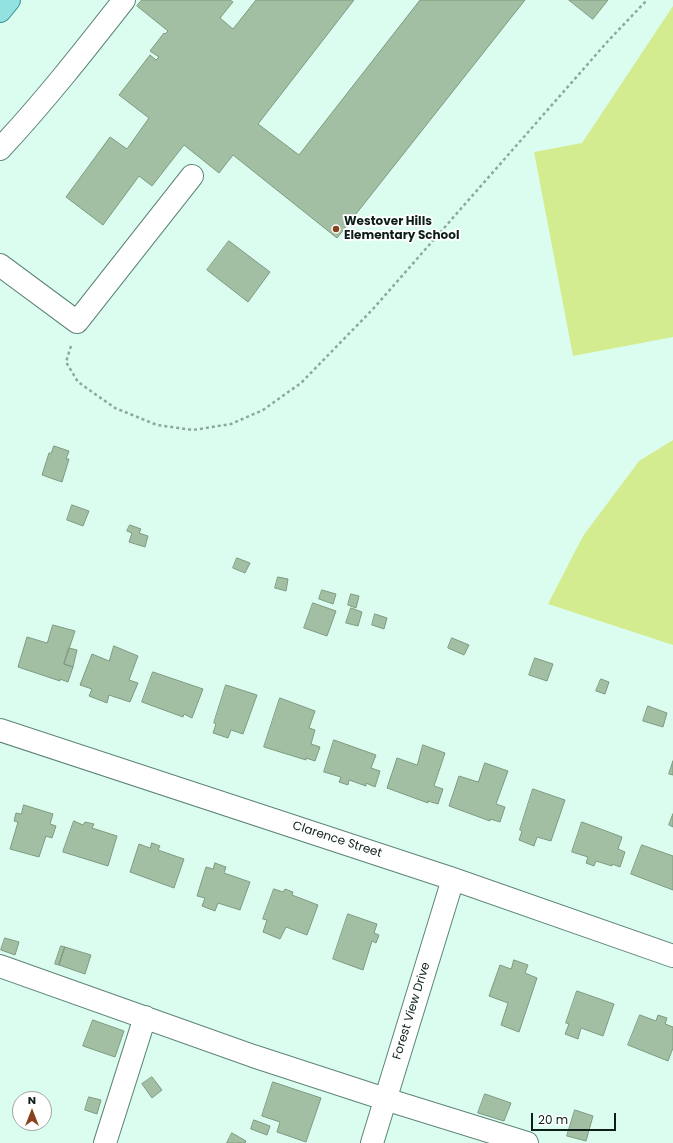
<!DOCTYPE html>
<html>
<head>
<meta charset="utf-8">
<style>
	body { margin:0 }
	#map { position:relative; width:673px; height:1143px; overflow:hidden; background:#dbfdf0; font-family:Poppins,sans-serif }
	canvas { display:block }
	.north { position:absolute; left:12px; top:1091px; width:40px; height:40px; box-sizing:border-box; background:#fff; border:1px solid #9fa5a3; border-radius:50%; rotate:0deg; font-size:11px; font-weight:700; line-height:16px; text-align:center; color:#0e1f19 }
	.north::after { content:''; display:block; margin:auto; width:14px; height:18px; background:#88431c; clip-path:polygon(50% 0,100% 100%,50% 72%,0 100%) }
	.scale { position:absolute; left:531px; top:1113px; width:85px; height:18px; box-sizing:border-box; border:2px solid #0e1f19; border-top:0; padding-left:5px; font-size:12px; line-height:14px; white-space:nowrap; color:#0e1f19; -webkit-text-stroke:3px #fff; paint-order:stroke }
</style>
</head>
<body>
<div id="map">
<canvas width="673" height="1143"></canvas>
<div class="north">N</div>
<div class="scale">20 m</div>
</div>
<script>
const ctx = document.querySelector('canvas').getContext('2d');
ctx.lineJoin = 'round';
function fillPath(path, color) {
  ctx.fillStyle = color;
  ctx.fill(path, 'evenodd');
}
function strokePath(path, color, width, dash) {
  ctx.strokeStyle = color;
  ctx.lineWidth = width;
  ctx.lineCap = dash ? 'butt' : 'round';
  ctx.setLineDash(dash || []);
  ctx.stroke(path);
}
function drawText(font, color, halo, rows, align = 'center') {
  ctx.font = font + ' Poppins,sans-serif';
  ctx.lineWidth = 3.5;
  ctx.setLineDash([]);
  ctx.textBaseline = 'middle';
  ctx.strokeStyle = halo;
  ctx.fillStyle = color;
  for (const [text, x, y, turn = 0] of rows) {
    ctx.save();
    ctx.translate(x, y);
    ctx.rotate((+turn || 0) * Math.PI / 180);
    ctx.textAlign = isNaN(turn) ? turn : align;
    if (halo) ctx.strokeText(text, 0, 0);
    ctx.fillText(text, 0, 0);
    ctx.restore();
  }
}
fillPath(new Path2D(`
	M 673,6 L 673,337 L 573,356 L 534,152 L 582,143 Z
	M 673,440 L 673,645 L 548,604 L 583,536 L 639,461 Z`), '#d4ec90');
const building = new Path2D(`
	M 142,0 L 230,0 L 233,2 L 220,18 L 233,29 L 256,0 L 354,0 L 258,124 L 299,155 L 420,0 L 525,0 L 337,238 L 233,155 L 219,173 L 184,145 L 152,186 L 139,176 L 103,225 L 66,197 L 110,137 L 127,149 L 149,118 L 119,95 L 150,55 L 156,60 L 159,57 L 150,51 L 164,33 L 165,34 L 168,31 L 137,6 Z
	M 569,0 L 608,0 L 593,19 Z
	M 229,241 L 270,272 L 248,302 L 207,270 Z
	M 54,446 L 69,451 L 66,459 L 69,459 L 62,482 L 42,475 L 49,453 L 51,453 Z
	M 72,505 L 89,511 L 83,526 L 67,520 Z
	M 130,525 L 141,529 L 139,533 L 148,536 L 145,547 L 129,542 L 132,533 L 127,531 Z
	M 237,558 L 250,563 L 245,573 L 233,568 Z
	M 278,577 L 288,579 L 286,591 L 275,588 Z
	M 322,590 L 336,594 L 333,604 L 319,599 Z
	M 351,594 L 359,596 L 356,608 L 348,605 Z
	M 313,603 L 336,611 L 327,636 L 304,628 Z
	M 351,608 L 362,612 L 358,626 L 346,623 Z
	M 375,614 L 387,618 L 384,629 L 372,625 Z
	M 53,625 L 75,631 L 64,664 L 73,667 L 68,682 L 60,679 L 60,681 L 18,667 L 27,637 L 47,643 Z
	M 452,638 L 469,645 L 464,655 L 448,648 Z
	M 114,646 L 138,656 L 129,680 L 138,683 L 130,702 L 109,695 L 107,703 L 89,696 L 92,689 L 80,685 L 92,654 L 109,661 Z
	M 69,648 L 77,650 L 73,667 L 64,664 Z
	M 535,658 L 553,664 L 547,681 L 529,675 Z
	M 153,672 L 203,689 L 192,718 L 184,714 L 183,717 L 142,702 Z
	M 601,679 L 609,682 L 605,694 L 596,691 Z
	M 226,685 L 257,695 L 243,734 L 231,730 L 228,738 L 213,733 L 216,724 L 214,723 Z
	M 280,698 L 315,711 L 309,728 L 315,730 L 311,744 L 320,747 L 315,761 L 306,758 L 306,760 L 264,747 Z
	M 648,706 L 667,713 L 663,727 L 643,721 Z
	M 334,740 L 376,755 L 371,768 L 380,771 L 375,787 L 366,783 L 366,786 L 349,780 L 348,785 L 339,782 L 341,777 L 324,772 Z
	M 423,745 L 445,753 L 434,786 L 443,789 L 438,804 L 428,801 L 428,803 L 387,788 L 397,758 L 417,765 Z
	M 673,761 L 673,775 L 669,774 Z
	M 485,763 L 508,771 L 496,804 L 505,807 L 500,822 L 490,819 L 490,821 L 449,806 L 459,776 L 478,782 Z
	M 533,789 L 565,800 L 551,841 L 537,837 L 534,846 L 519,840 L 522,831 L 520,830 Z
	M 24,805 L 53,814 L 50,824 L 56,826 L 52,838 L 46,836 L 39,857 L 10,849 L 18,822 L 14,821 L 16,813 L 21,814 Z
	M 673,814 L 673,827 L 669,825 Z
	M 74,821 L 83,825 L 85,822 L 94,824 L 92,828 L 117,836 L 108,866 L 63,852 Z
	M 582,822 L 622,837 L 618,849 L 625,852 L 620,867 L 612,864 L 612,866 L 596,861 L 594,866 L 586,863 L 588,857 L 572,852 Z
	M 152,843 L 160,846 L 158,850 L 184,859 L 174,888 L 130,872 L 139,844 L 150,848 Z
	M 642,845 L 673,856 L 673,890 L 631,874 Z
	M 215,863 L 226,867 L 224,873 L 250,882 L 240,910 L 218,903 L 215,911 L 202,906 L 205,898 L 197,896 L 206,867 L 213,869 Z
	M 274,889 L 283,892 L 285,889 L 293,892 L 292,895 L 318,905 L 307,935 L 286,927 L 280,939 L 263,932 L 267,920 L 263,919 Z
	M 348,914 L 377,924 L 374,933 L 379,935 L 376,943 L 372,941 L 363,970 L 333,959 Z
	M 5,938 L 19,942 L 15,955 L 1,950 Z
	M 61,946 L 65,947 L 59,965 L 55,964 Z
	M 65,947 L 91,955 L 85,974 L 59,965 Z
	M 514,960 L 528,965 L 525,973 L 537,978 L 519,1032 L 501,1025 L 508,1003 L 489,996 L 500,965 L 511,969 Z
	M 577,991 L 614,1004 L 603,1036 L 581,1028 L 578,1039 L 565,1034 L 569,1024 L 566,1023 Z
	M 640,1015 L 656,1021 L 658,1015 L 667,1018 L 665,1024 L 673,1027 L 673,1048 L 668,1061 L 628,1045 Z
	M 93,1020 L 124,1031 L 115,1057 L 83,1046 Z
	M 152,1077 L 162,1090 L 152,1098 L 142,1084 Z
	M 273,1082 L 321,1098 L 306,1142 L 277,1132 L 280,1122 L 262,1116 Z
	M 485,1094 L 511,1103 L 504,1121 L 478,1113 Z
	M 89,1097 L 101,1100 L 97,1114 L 85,1110 Z
	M 575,1110 L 593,1116 L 586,1141 L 567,1136 Z
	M 254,1120 L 270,1126 L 267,1135 L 251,1129 Z
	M 232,1133 L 246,1141 L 245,1143 L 227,1143 Z`);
fillPath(building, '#a2bfa3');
strokePath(building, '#7f9a80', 1);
const minor = new Path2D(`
	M 0,149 C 44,102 84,51 124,0
	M 0,265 L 77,322 L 192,176
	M 0,730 L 453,879 L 673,956
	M 0,966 L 253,1056 L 385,1099 L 527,1143
	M 105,1143 L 145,1017
	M 372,1143 L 453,879`);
const major = new Path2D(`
	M 0,11 L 9,0`);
strokePath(minor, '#5d8476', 24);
strokePath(major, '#36918f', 24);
strokePath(new Path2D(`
	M 71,346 L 66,362 L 78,382 L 115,408 L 157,425 L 193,430 L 231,424 L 263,410 L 301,383 L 373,309 L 608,41 L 647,0`), '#8ca79d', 2.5, [3, 3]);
strokePath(minor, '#fff', 22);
strokePath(major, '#93e2e2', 22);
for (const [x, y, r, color] of [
	[336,229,4,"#88431c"]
]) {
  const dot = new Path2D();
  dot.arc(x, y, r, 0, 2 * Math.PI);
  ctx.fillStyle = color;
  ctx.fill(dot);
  strokePath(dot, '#fff', 1.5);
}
drawText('bold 12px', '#0e1f19', '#fff', [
	["Westover Hills",344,222],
	["Elementary School",344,236]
], 'left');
drawText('12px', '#0e1f19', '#fff', [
	["Clarence Street",337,840,18],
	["Forest View Drive",412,1011,-73]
]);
</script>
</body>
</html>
